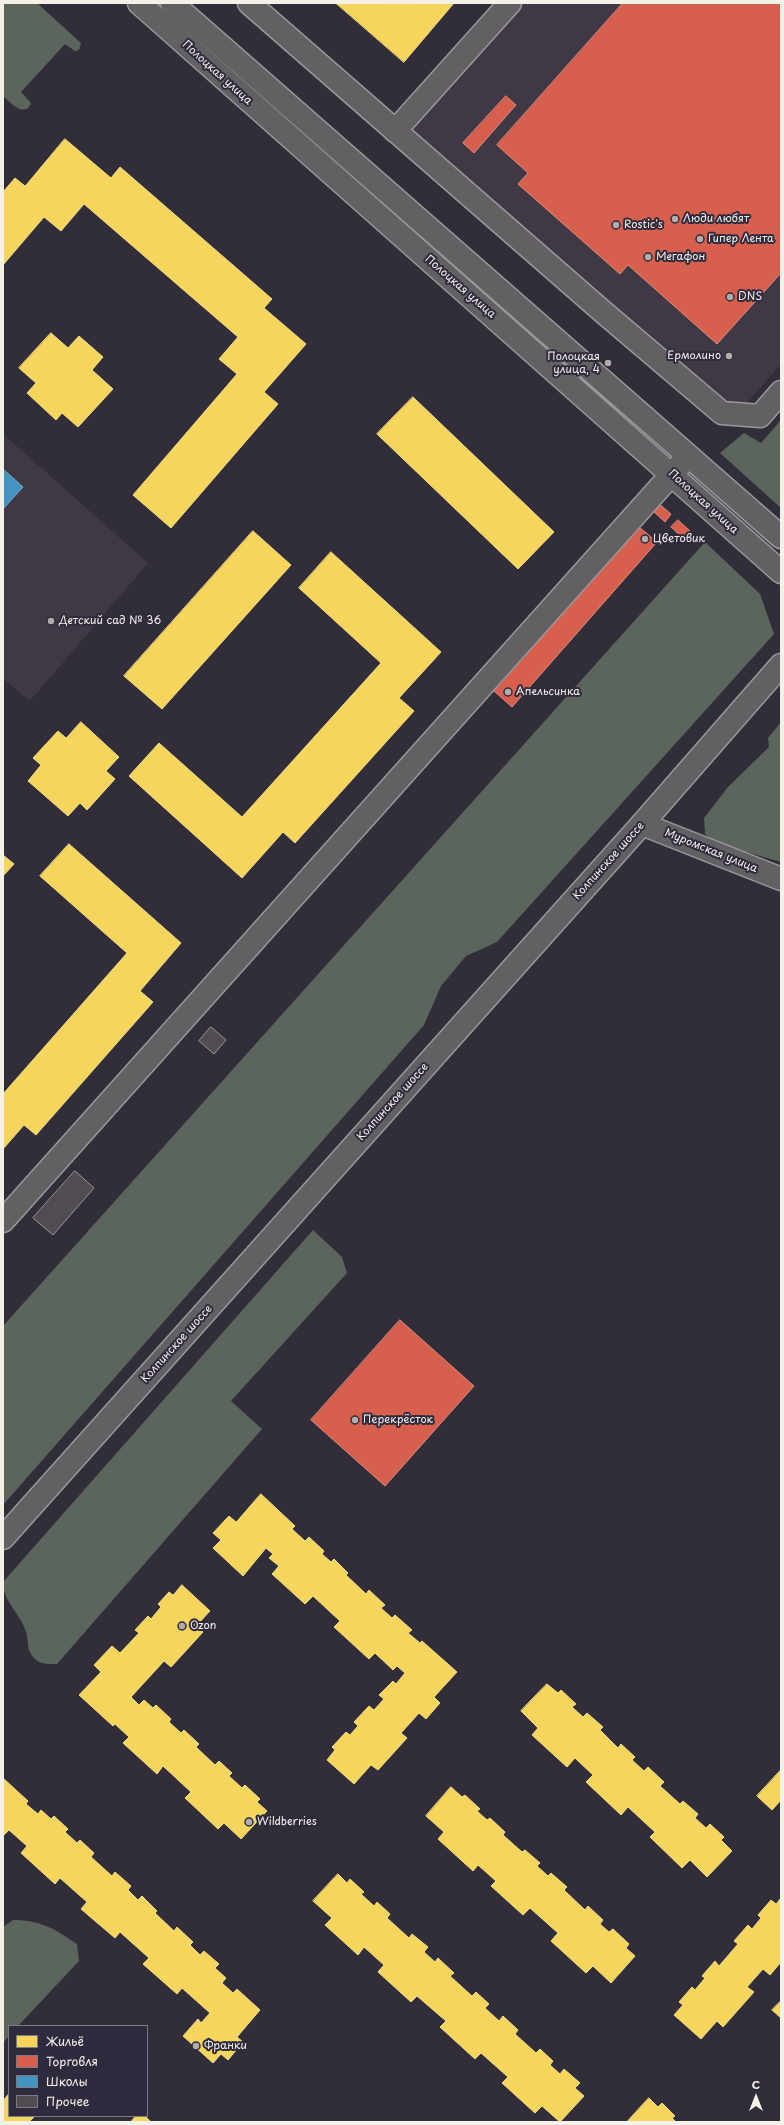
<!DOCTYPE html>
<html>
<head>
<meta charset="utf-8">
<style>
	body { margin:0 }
	#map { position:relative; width:784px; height:2125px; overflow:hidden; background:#312e39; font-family:"Playpen Sans",sans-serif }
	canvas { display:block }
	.frame { position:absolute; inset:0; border:4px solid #f4f1e8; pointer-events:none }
	.legend { position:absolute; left:8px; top:2025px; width:140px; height:92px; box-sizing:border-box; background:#2f2a3d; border:1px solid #7e7a81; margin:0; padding:5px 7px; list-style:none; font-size:12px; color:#f4f1e8 }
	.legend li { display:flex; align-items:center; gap:8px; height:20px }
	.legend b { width:20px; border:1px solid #7e7a81 }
	.north { position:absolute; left:736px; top:2077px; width:40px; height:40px; -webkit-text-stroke:3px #2f2a3d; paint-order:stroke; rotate:0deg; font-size:11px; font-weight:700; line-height:16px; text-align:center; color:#f4f1e8 }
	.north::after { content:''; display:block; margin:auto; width:14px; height:18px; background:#f4f1e8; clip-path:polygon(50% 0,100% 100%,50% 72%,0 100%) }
</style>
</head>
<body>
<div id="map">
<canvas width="784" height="2125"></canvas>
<div class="frame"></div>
<ul class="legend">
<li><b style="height:11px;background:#f6d55c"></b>Жильё</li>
<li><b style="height:11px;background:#d6604d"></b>Торговля</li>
<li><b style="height:11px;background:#4393c3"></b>Школы</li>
<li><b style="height:11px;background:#514b52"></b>Прочее</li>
</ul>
<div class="north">С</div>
</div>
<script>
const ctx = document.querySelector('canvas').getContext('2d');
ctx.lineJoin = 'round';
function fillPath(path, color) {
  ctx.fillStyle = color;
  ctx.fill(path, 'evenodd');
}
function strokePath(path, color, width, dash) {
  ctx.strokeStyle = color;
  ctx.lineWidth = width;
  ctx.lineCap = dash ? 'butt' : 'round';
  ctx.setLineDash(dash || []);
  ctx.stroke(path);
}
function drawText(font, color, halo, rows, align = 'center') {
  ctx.font = font + ' "Playpen Sans",sans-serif';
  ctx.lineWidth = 4;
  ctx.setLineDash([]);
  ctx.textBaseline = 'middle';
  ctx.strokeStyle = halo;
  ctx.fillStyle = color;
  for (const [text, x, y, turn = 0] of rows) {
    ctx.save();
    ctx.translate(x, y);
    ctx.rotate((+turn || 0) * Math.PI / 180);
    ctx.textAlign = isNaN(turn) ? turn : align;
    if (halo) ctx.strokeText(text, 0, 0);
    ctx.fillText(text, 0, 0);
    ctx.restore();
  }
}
fillPath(new Path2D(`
	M 521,3 L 781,3 L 781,364 L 728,425 L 400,143 Z
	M 3,434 L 148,563 L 30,701 L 3,679 Z`), '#413846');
fillPath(new Path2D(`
	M 3,3 L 37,3 L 81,43 L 79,50 L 75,51 L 65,44 L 21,92 L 31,103 C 25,119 10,102 3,96 Z
	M 781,420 L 781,508 L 720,453 L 744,433 L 761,443 Z
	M 705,542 L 760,594 L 774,634 L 497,942 L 466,956 L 441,986 L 424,1025 L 3,1505 L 3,1326 Z
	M 781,722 L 781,862 L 715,843 L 705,834 L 704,818 L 728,787 L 769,747 L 768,738 Z
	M 313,1230 L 342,1257 L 347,1273 L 231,1401 L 262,1429 L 57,1664 C 49,1664 40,1665 34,1658 C 26,1650 29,1641 26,1632 C 21,1614 3,1602 3,1582 Z
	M 13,1920 C 41,1920 55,1929 77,1944 L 79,1961 L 18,2026 L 9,2026 L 9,2036 L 3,2043 L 3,1927 Z`), '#5b655c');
const homes = new Path2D(`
	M 336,3 L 401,4 L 454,3 L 404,62 Z
	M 65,139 L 111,178 L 120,167 L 272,299 L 264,308 L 306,344 L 264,392 L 278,404 L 171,528 L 133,495 L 237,374 L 219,359 L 238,337 L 84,204 L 61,231 L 44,217 L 3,265 L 3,192 L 15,178 L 25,186 Z
	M 51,333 L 68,348 L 79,336 L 103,357 L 92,370 L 113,389 L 78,427 L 62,413 L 56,420 L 27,393 L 36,383 L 19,368 Z
	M 413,397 L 554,532 L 518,569 L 377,434 Z
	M 253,531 L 291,565 L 162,709 L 124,676 Z
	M 331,552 L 441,652 L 399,698 L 414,711 L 295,843 L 283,832 L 242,878 L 129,776 L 159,743 L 242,817 L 381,663 L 299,588 Z
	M 81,722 L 119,757 L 106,771 L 115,779 L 87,810 L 80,803 L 68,816 L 28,781 L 41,765 L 33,758 L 58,731 L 66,738 Z
	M 69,844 L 181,943 L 140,991 L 153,1002 L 36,1135 L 24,1125 L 3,1149 L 3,1094 L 127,953 L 40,876 Z
	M 3,855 L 14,864 L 3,876 Z
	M 261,1494 L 295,1526 L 292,1529 L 305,1541 L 309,1537 L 324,1551 L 322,1554 L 331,1562 L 334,1559 L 348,1573 L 346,1575 L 366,1594 L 369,1590 L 385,1605 L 381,1608 L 392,1618 L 395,1615 L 412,1630 L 408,1633 L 420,1643 L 422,1641 L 457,1672 L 434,1697 L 440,1703 L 426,1719 L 419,1713 L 401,1733 L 407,1738 L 378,1770 L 371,1765 L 354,1784 L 327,1760 L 335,1750 L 332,1747 L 346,1732 L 350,1735 L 358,1726 L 354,1722 L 369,1706 L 374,1710 L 384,1699 L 379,1695 L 393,1681 L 396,1684 L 405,1673 L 397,1666 L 393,1670 L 375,1653 L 369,1659 L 334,1627 L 340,1621 L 313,1596 L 305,1604 L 272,1574 L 279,1566 L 269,1558 L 273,1554 L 266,1548 L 243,1576 L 213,1548 L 221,1540 L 213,1533 L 229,1516 L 236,1522 Z
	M 182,1585 L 210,1611 L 196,1626 L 203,1632 L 171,1667 L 164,1661 L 131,1697 L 139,1705 L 144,1700 L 153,1708 L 156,1705 L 171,1719 L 169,1722 L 181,1733 L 184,1730 L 199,1744 L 196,1747 L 215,1765 L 219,1761 L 232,1773 L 229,1776 L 242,1788 L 245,1785 L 260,1799 L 257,1802 L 267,1811 L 241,1839 L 224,1823 L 218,1829 L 185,1798 L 191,1792 L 163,1766 L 157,1774 L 123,1743 L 129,1737 L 115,1724 L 113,1726 L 79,1695 L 101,1672 L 94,1665 L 112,1646 L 120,1653 L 139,1633 L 135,1630 L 148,1616 L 151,1619 L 161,1607 L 158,1604 L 169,1592 L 173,1595 Z
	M 547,1684 L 558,1693 L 561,1690 L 576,1704 L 572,1707 L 583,1717 L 587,1713 L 603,1727 L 600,1730 L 618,1748 L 621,1744 L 635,1757 L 632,1760 L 644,1771 L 648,1767 L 664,1782 L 660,1786 L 680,1804 L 683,1801 L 698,1814 L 695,1818 L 706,1828 L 710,1824 L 724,1837 L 721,1840 L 732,1851 L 707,1877 L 690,1860 L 682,1868 L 650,1837 L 655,1832 L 628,1807 L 621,1815 L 586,1782 L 593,1775 L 575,1758 L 567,1767 L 532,1735 L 538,1728 L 521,1711 Z
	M 781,1770 L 781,1800 L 772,1810 L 757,1796 Z
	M 4,1779 L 28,1801 L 26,1804 L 38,1814 L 41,1810 L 51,1819 L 54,1816 L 68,1829 L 65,1832 L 77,1843 L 80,1840 L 94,1853 L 91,1857 L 112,1876 L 115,1872 L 131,1886 L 128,1890 L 138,1900 L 142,1896 L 157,1911 L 155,1913 L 174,1931 L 177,1927 L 193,1942 L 190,1945 L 200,1955 L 204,1951 L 219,1964 L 215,1968 L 226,1978 L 222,1983 L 233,1993 L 237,1989 L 260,2010 L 237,2037 L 243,2042 L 228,2060 L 221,2054 L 213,2063 L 183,2036 L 198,2019 L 201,2023 L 210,2013 L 182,1988 L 177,1994 L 143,1964 L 149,1958 L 120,1932 L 115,1938 L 81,1909 L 87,1902 L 60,1878 L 55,1884 L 21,1853 L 27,1846 L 9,1830 L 3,1836 Z
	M 451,1787 L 462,1797 L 465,1795 L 480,1809 L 477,1811 L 487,1820 L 490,1818 L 505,1832 L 503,1835 L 522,1852 L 525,1850 L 540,1863 L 537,1866 L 548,1876 L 551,1873 L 567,1887 L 564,1890 L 585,1910 L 588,1906 L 603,1920 L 600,1924 L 609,1932 L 613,1929 L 629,1944 L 626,1948 L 635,1956 L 611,1983 L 593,1966 L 586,1973 L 551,1941 L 558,1933 L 530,1908 L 523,1915 L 491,1886 L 496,1881 L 478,1865 L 473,1871 L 438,1839 L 444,1832 L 426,1816 Z
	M 338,1874 L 347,1883 L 350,1879 L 364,1892 L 361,1894 L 374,1906 L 377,1902 L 390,1914 L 387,1918 L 409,1938 L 412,1934 L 428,1947 L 424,1952 L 435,1962 L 438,1958 L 454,1973 L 450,1976 L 472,1996 L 476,1992 L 489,2004 L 485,2008 L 499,2021 L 503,2016 L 518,2030 L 515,2034 L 536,2053 L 540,2049 L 553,2061 L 550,2065 L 560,2074 L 564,2069 L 580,2083 L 575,2088 L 584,2096 L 560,2122 L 542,2106 L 535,2113 L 502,2083 L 508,2077 L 481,2053 L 475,2059 L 440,2027 L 446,2021 L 417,1996 L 411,2002 L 378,1972 L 384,1965 L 364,1947 L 358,1955 L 325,1925 L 332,1918 L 313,1901 Z
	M 781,1898 L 781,1962 L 770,1975 L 763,1969 L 747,1987 L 754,1992 L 723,2027 L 717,2021 L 701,2039 L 674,2015 L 683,2005 L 679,2002 L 692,1987 L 695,1990 L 705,1978 L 702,1976 L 715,1961 L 719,1966 L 738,1944 L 734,1941 L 748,1925 L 752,1929 L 761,1918 L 758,1915 L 771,1900 L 776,1904 Z
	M 781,2001 L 781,2018 L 772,2010 Z
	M 9,2094 L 9,2116 L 35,2116 L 29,2122 L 3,2122 L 3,2101 Z
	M 649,2098 L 658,2107 L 662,2103 L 675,2116 L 672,2118 L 676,2122 L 627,2122 Z
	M 136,2116 L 145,2116 L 151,2122 L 131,2122 Z`);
fillPath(homes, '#f6d55c');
strokePath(homes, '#f5dd86', 1);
const shops = new Path2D(`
	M 623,3 L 781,3 L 781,273 L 717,344 L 628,265 L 620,274 L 518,184 L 528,173 L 497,145 Z
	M 506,96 L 516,105 L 474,153 L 463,143 Z
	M 658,503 L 671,514 L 665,522 L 652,510 Z
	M 678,520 L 691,532 L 684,539 L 671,527 Z
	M 639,527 L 657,542 L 512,707 L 494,691 Z
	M 400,1320 L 474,1386 L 385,1486 L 311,1420 Z`);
fillPath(shops, '#d6604d');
strokePath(shops, '#df8c7c', 1);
const schools = new Path2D(`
	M 3,469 L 23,487 L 3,509 Z`);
fillPath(schools, '#4393c3');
strokePath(schools, '#78afce', 1);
const building = new Path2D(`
	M 211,1027 L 226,1040 L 214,1054 L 199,1041 Z
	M 75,1171 L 94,1188 L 53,1235 L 33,1218 Z`);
fillPath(building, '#514b52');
strokePath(building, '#9a989b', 1);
const minor = new Path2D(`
	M 139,3 L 781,572
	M 172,3 L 781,537
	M 249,3 L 602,311 L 722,413 L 760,416 L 781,392
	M 395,131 L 510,3
	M 642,824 L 781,879
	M 3,1221 L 688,456`);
const major = new Path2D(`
	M 3,1538 L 642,824 L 781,665`);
strokePath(minor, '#9a989b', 25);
strokePath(major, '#9a989b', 25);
strokePath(minor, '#626063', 22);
strokePath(major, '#626063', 22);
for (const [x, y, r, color] of [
	[675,219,4,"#b0adab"],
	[616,225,4,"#b0adab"],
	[700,239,4,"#b0adab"],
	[648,257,4,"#b0adab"],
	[730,297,4,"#b0adab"],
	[729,356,4,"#b0adab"],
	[608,363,4,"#b0adab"],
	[645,539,4,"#b0adab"],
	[51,621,4,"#b0adab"],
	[508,692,4,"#b0adab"],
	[355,1420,4,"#b0adab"],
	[182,1626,4,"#b0adab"],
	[249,1822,4,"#b0adab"],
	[196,2046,4,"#b0adab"]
]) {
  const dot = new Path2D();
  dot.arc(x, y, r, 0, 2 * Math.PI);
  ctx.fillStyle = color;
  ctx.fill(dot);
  strokePath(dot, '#2f2a3d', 1.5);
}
drawText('11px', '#f4f1e8', '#2f2a3d', [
	["Полоцкая улица",217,73,42],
	["Полоцкая улица",460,287,41],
	["Полоцкая улица",703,502,42],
	["Муромская улица",711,851,22],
	["Колпинское шоссе",609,861,-48],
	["Колпинское шоссе",393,1102,-48],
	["Колпинское шоссе",177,1344,-48]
]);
drawText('11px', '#f4f1e8', '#2f2a3d', [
	["Люди любят",683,219],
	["Rostic's",624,225],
	["Гипер Лента",708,239],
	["Мегафон",656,257],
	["DNS",738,297],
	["Ермолино",721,356,"right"],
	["Полоцкая",600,357,"right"],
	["улица, 4",600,370,"right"],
	["Цветовик",653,539],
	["Детский сад № 36",59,621],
	["Апельсинка",516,692],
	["Перекрёсток",363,1420],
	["Ozon",190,1626],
	["Wildberries",257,1822],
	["Франки",204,2046]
], 'left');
</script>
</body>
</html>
